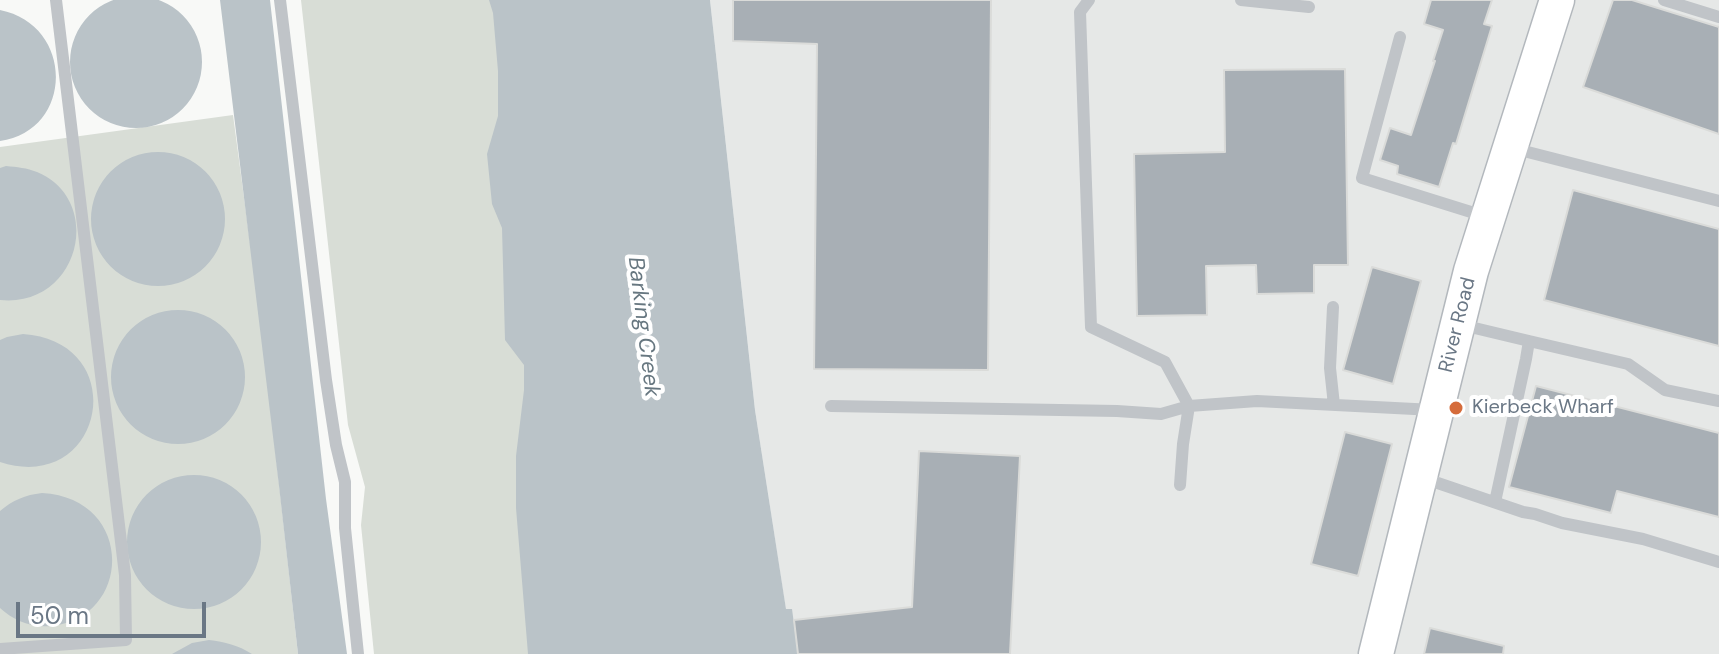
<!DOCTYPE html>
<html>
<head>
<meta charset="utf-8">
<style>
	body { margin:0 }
	#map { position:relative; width:1719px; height:654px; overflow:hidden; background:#f8f9f7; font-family:"DM Sans",sans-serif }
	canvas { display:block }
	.scale { position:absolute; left:16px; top:602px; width:190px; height:36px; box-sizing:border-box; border:4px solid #6a7785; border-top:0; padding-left:10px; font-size:24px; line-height:28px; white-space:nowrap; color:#6a7785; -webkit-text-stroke:6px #fff; paint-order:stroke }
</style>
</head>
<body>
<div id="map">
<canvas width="1719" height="654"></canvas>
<div class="scale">50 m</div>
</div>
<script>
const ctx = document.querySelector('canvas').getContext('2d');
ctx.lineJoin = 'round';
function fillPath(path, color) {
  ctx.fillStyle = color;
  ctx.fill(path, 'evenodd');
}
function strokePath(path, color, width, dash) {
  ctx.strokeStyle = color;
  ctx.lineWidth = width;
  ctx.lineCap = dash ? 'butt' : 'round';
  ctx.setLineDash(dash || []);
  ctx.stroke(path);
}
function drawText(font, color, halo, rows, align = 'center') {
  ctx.font = font + ' "DM Sans",sans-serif';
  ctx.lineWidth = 8;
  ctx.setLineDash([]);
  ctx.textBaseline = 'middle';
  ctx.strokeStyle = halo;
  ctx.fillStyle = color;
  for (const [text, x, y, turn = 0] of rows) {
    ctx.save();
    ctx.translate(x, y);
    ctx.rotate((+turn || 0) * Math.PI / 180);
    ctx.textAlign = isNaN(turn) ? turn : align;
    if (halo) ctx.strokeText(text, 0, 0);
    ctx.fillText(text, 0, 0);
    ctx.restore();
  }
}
fillPath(new Path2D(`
	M 710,0 L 1719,0 L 1719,654 L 798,654 L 791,609 L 786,610 L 755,410 Z`), '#e6e8e7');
fillPath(new Path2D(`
	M 301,0 L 524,0 L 617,654 L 374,654 L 361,525 L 365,487 L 348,425 Z
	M 233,115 L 263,340 L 298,654 L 0,654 L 0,147 Z`), '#d8ddd6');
fillPath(new Path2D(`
	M70 62a66 66 0 1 1 132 0a66 66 0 1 1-132 0Z
	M 220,0 L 270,0 L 326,499 L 347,654 L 298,654 L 279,486 Z
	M 489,0 L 710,0 L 755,410 L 786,609 L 792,609 L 798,654 L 528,654 L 516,508 L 516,456 L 524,390 L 524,365 L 505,340 L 502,228 L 492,204 L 487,154 L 498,116 L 498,71 L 493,13 Z
	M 0,10 C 75,25 74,131 0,141 Z
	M91 219a67 67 0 1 1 134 0a67 67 0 1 1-134 0Z
	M 6,166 C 17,167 27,168 37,172 C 105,200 80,308 0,300 L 0,168 Z
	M111 377a67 67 0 1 1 134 0a67 67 0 1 1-134 0Z
	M 23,334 C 134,342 104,496 0,462 L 0,340 L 7,337 Z
	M127 542a67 67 0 1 1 134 0a67 67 0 1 1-134 0Z
	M 42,493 C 135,498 133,618 51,626 C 32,628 14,621 0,608 L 0,511 C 13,500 25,495 42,493 Z
	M 209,640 C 225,642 238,645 252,654 L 172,654 L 192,643 Z`), '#bac3c8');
const building = new Path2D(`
	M 733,0 L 991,0 L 988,370 L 814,369 L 817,44 L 733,41 Z
	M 1431,0 L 1492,0 L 1484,24 L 1492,26 L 1456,144 L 1453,143 L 1439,187 L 1397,174 L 1398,166 L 1380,160 L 1390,128 L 1411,135 L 1435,61 L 1433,61 L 1443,30 L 1424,24 Z
	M 1613,0 L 1632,0 L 1719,27 L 1719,134 L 1583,87 Z
	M 1345,69 L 1348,265 L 1314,265 L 1314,293 L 1257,294 L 1256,265 L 1206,266 L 1207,315 L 1137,316 L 1134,154 L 1225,152 L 1224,70 Z
	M 1573,190 L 1719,229 L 1719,346 L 1544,300 Z
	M 1372,267 L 1421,281 L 1393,384 L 1343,370 Z
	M 1536,386 L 1719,433 L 1719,517 L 1617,491 L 1611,513 L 1509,487 Z
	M 1345,432 L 1392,444 L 1358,576 L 1311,564 Z
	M 919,451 L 1020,456 L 1010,654 L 798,654 L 794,620 L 912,607 Z
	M 1430,628 L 1504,646 L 1503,654 L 1424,654 Z`);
fillPath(building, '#a8afb5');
strokePath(building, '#dadbd9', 2);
const secondary = new Path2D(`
	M 1376,654 L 1471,271 L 1557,0`);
strokePath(secondary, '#b3b8bd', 37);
strokePath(new Path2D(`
	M 280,0 L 326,380 L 336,445 L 345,482 L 345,528 L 358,654
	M 1089,0 L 1080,12 L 1091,327 L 1165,362 L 1189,406 L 1183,444 L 1180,485
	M 1241,0 L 1309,7
	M 1664,0 L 1719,17
	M 1400,37 L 1362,178 L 1487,217
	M 1512,148 L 1719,201
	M 1333,307 L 1330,368 L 1334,405
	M 1462,325 L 1529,341
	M 831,406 L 1117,411 L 1161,414 L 1189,406 L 1257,401 L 1434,410
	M 1423,478 L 1523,512 L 1535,514 L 1562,523 L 1643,539 L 1719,562
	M 1495,502 L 1526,359 L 1529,341 L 1628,364 L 1665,390 L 1719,401
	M 0,649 L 126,640 L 125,575 L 56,0`), '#c0c4c8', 12);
strokePath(secondary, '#fff', 34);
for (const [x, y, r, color] of [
	[1456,408,8,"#d56c3b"]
]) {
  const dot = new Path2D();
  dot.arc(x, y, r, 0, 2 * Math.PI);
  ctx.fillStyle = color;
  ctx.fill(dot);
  strokePath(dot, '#fff', 3);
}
drawText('20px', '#6a7785', '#fff', [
	["River Road",1458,325,-76]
]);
drawText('20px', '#6a7785', '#fff', [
	["Kierbeck Wharf",1472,408]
], 'left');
drawText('italic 22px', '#677780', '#fff', [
	["Barking Creek",643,327,83]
]);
</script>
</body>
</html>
